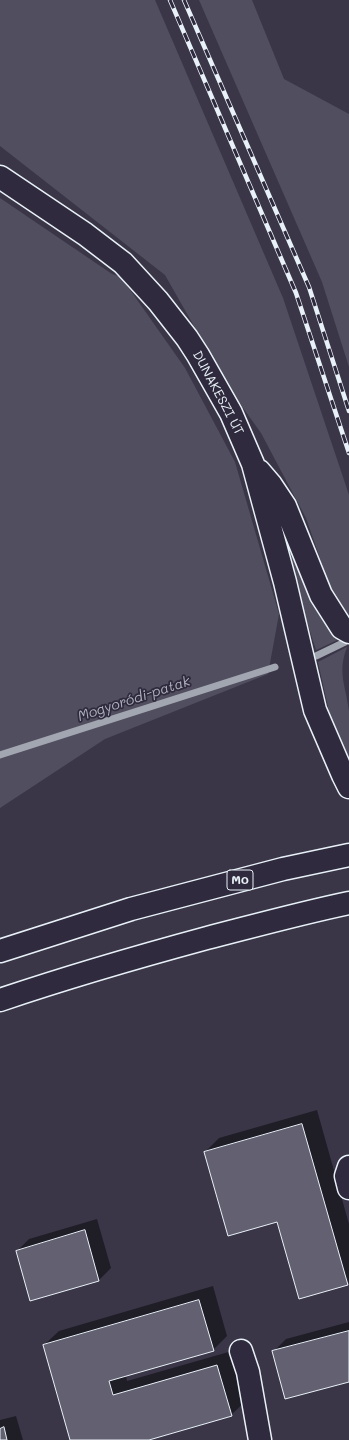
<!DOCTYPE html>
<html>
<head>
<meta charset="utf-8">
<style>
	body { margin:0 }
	canvas { display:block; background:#3a3648 }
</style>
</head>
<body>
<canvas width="349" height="1440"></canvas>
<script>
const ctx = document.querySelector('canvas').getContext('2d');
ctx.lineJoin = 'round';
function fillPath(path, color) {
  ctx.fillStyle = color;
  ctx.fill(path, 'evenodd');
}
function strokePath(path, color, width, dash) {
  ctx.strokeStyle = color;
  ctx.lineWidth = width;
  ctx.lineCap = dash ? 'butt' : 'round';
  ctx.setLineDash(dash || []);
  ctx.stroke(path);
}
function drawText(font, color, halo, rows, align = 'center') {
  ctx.font = font + ' Mali,sans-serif';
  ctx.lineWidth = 3.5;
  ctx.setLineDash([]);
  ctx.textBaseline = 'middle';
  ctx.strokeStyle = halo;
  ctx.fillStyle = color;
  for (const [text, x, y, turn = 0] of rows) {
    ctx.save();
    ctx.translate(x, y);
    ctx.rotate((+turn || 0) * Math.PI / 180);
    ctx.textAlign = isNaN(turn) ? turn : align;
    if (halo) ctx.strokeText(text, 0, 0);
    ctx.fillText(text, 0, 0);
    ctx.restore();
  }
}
fillPath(new Path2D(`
	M 0,0 L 155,0 L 283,298 L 349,495 L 349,621 L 344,619 L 330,587 L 306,518 L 261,433 L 231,391 L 165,275 L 0,146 Z
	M 199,0 L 252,0 L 284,79 L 349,114 L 349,367 L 322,282 Z
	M 0,198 L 112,274 L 121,277 L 185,368 L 235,462 L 279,614 L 268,674 L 105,739 L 0,808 Z
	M 275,508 L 344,637 L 316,650 L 301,603 Z
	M 347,647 C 337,673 346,686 349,711 C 349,730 349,750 349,768 L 331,720 L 318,662 Z`), '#504e5f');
fillPath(new Path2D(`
	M 317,1110 L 349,1224 L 349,1282 L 348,1284 L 205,1152 L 219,1138 Z
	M 97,1219 L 111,1268 L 99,1280 L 31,1300 L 17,1251 L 29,1239 Z
	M 213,1286 L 227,1336 L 213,1350 L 126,1375 L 127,1381 L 232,1351 L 246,1401 L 231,1415 L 145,1440 L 72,1440 L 44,1345 L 59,1331 Z
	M 349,1322 L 349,1381 L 274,1351 L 286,1339 Z
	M 16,1416 L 23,1440 L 0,1440 L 0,1420 Z`), '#0007');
strokePath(new Path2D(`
	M 316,656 L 345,642
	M 0,755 L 275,667`), '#a2a6b1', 7);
const building = new Path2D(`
	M 302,1124 L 348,1285 L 299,1299 L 277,1222 L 228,1236 L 204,1152 Z
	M 85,1230 L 99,1281 L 30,1301 L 16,1251 Z
	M 199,1300 L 214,1351 L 109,1381 L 113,1395 L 217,1365 L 232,1416 L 149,1440 L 70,1440 L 43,1345 Z
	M 349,1331 L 349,1382 L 285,1399 L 272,1351 Z
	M 4,1427 L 7,1440 L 0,1440 L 0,1429 Z`);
fillPath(building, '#636171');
strokePath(building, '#e8f1f8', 1);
const minor = new Path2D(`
	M 0,177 L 85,234 L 123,263 L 158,301 L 187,338 L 198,355 L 231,413 L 253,464 L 285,582 L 315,710 L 343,775 L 349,787
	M 259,471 L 271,485 L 285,506 L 321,595 L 342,628 L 349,632
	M 349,1167 L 346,1176 L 349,1188
	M 241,1351 L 248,1372 L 260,1440`);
const highway = new Path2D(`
	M 0,951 L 131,909 L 283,869 L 349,855
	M 0,1000 C 68,977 137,957 207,938 C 254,926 301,913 349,903`);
strokePath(minor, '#e8f1f8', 25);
strokePath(highway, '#e8f1f8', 25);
strokePath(minor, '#2f2a3d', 22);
strokePath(highway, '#2f2a3d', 22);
const rail = new Path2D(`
	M 170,0 L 296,293 L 349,453
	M 184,0 L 309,287 L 349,411`);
strokePath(rail, '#e8f1f8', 4.5);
strokePath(rail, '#2f2a3d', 3, [9]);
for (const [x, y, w] of [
	[240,880,26]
]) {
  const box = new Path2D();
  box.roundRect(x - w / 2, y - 10, w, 20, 3);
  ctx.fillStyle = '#2f2a3d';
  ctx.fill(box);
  strokePath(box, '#e8f1f8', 1);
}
drawText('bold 12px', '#e8f1f8', null, [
	["M0",240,880]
]);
drawText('13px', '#e8f1f8', '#2f2a3d', [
	["DUNAKESZI ÚT",218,393,62]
]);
drawText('italic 14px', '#aeb2bd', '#2f2a3d', [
	["Mogyoródi-patak",134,699,-18]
]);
</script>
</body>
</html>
